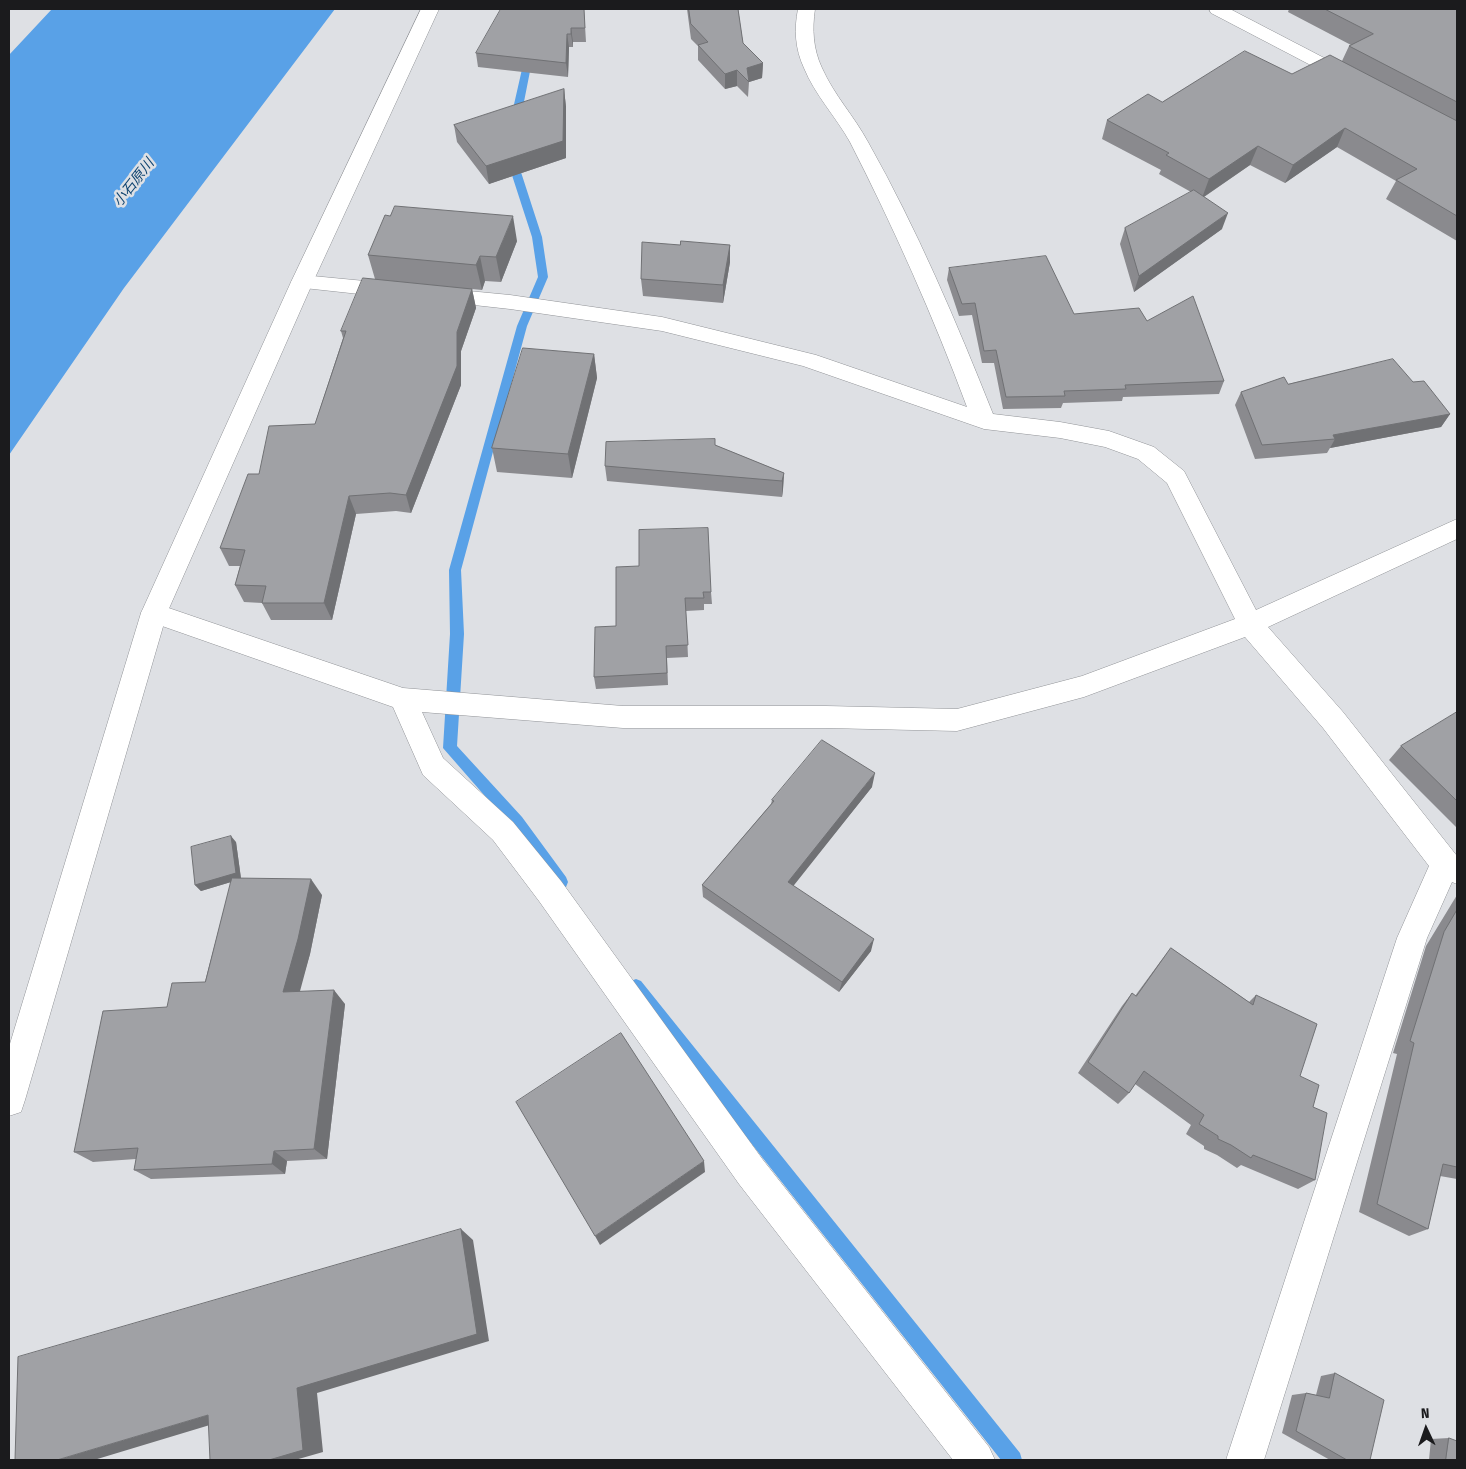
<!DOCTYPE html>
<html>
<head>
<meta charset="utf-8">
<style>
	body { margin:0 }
	#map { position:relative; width:1466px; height:1469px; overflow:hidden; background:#dee0e4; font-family:"Fira Sans Condensed",sans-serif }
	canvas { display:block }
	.frame { position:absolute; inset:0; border:10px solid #1b1b1d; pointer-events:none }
	.north { position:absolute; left:1401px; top:1404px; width:50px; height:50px; -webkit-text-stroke:4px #dee0e4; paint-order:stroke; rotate:357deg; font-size:14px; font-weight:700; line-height:20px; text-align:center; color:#1b1b1d }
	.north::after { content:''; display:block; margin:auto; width:18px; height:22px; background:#1b1b1d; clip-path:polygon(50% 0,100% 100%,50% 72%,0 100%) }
</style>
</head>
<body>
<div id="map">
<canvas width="1466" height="1469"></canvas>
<div class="frame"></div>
<div class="north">N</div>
</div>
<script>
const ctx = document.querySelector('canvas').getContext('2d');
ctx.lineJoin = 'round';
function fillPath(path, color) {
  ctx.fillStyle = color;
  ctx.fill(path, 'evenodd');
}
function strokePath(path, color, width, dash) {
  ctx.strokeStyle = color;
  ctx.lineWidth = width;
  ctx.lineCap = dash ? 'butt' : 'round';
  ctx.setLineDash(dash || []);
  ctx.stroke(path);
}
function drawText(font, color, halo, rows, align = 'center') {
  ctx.font = font + ' "Fira Sans Condensed","Noto Sans JP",sans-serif';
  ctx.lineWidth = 5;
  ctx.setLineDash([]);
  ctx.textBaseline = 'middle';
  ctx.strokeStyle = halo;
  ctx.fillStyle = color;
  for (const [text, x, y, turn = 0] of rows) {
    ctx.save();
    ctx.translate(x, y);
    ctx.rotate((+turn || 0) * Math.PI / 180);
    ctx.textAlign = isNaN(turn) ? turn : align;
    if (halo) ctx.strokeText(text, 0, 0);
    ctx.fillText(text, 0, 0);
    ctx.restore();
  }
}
fillPath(new Path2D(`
	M 52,9 L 335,9 L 124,288 L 9,455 L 9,55 Z`), '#59a1e7');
fillPath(new Path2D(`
	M 529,53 L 533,56 L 520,122 L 515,125 L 510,122 L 525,56 Z
	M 514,153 L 519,156 L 519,166 L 542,237 L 548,277 L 527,326 L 461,570 L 464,634 L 457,746 L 522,817 L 566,877 L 568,882 L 566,887 L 561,889 L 556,887 L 512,827 L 443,748 L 450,634 L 449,570 L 517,326 L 538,277 L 532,237 L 509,166 L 509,156 Z
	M 636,979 L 641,981 L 1020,1453 L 1022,1460 L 1001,1460 L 631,991 L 628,986 L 631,981 Z`), '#59a1e7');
const street = new Path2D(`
	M 798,9 L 815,9 C 812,29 813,49 822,68 C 834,95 854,116 868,142 C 917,229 956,321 993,414 L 1060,422 L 1109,431 L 1154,447 L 1184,471 L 1256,610 L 1457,519 L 1457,539 L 1268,627 L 1343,712 L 1457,856 L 1457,884 L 1452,882 L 1427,938 L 1264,1460 L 1226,1460 L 1397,938 L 1429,866 L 1323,728 L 1245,637 L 1084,697 L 957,731 L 826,728 L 623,728 L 422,712 L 443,758 L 513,822 L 561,881 L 763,1160 L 989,1447 L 995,1460 L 953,1460 L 739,1184 L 539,901 L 493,840 L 423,775 L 393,707 L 145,620 L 141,613 L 145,606 L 154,603 L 403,688 L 623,706 L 826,706 L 957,709 L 1082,676 L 1235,619 L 1167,483 L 1138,459 L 1105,447 L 1060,438 L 984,429 L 803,366 L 662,331 L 510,309 L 429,300 L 426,295 L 429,290 L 437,288 L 510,295 L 662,317 L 816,355 L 967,407 C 933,316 894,228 850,142 C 836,117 815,95 804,68 C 795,49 794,29 798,9 Z
	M 1209,9 L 1230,9 L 1357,75 L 1360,79 L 1357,83 L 1351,84 L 1345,83 L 1211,13 Z
	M 302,275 L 396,284 L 403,286 L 407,291 L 403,296 L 396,298 L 295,287 L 291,282 L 295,277 Z`);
const secondary = new Path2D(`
	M 421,9 L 439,9 L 313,282 L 167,613 L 25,1100 L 21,1112 L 9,1116 L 9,1047 L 141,613 L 291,282 Z`);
strokePath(street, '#919397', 1);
strokePath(secondary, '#919397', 1);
fillPath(street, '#fff');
fillPath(secondary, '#fff');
fillPath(new Path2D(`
	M 584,9 L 586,42 L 573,42 L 573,47 L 569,47 L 568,77 L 478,67 L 476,53 Z
	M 687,9 L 738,9 L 743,43 L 763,63 L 762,78 L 749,82 L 748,97 L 737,86 L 725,89 L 698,60 L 698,46 L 691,39 Z
	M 1289,9 L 1457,9 L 1457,241 L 1386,199 L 1396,181 L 1337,147 L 1285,183 L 1250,165 L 1204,197 L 1222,229 L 1134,292 L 1120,244 L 1125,228 L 1191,192 L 1159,174 L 1161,170 L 1102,139 L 1107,120 L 1162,102 L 1292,74 L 1342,61 L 1349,46 L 1351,45 L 1288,12 Z
	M 564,89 L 566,107 L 566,158 L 489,184 L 457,142 L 454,125 Z
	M 517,241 L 501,282 L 485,281 L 482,290 L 472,289 L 476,308 L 461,351 L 461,385 L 411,513 L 396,511 L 356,514 L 332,620 L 271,620 L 262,603 L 244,602 L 235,585 L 240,566 L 229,566 L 220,548 L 259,474 L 315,424 L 343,338 L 341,331 L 375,279 L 368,255 Z
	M 680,245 L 730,245 L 730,262 L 723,303 L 643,296 L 641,279 Z
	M 949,268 L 1074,314 L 1147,321 L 1224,381 L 1219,394 L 1123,397 L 1122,401 L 1063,403 L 1061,408 L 1003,409 L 994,363 L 982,363 L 972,315 L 959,316 L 947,280 Z
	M 594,354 L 597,378 L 572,478 L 497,472 L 492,448 Z
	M 1413,382 L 1450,414 L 1441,427 L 1330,448 L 1327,453 L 1255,459 L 1235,405 L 1241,392 L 1288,384 Z
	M 715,445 L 784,473 L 783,489 L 782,497 L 607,481 L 605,466 Z
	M 639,566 L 711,592 L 712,604 L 704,604 L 704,610 L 686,611 L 688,657 L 667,658 L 668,685 L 596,689 L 594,677 L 616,626 Z
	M 1457,712 L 1457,826 L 1456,827 L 1389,760 L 1401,746 Z
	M 872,787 L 793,885 L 871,951 L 839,992 L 703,897 L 702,885 L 771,804 L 772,800 Z
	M 236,842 L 241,878 L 322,895 L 310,954 L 299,991 L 345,1004 L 327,1159 L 287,1161 L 285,1174 L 151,1179 L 134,1170 L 136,1159 L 93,1162 L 74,1152 L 167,1007 L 205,982 L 231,882 L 201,891 L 195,885 Z
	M 1457,895 L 1457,1179 L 1440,1176 L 1428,1229 L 1409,1236 L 1359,1212 L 1397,1054 L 1393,1053 L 1426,946 Z
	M 1171,948 L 1249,1002 L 1256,995 L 1300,1076 L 1313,1107 L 1315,1180 L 1298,1189 L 1241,1165 L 1237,1168 L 1217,1155 L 1204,1149 L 1204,1146 L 1186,1134 L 1191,1125 L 1135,1084 L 1129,1093 L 1118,1104 L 1078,1073 L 1122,1006 L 1132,993 L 1135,996 L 1160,962 Z
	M 1335,1373 L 1370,1460 L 1330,1460 L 1282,1433 L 1292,1395 L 1306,1393 L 1316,1395 L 1321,1376 Z
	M 1449,1438 L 1457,1460 L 1429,1460 L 1431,1439 Z`), '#8a8a8e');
fillPath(new Path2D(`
	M 571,28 L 573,42 L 573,47 L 571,34 Z
	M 567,34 L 569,47 L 568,77 L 566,63 Z
	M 763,63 L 762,78 L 749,82 L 747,68 Z
	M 737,70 L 737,86 L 725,89 L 725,74 Z
	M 564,89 L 566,107 L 566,158 L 489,184 L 486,166 Z
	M 1345,128 L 1337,147 L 1285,183 L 1293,165 Z
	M 1258,146 L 1250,165 L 1202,198 L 1209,179 Z
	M 1228,213 L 1222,229 L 1134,292 L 1139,276 Z
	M 513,216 L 517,241 L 501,282 L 496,257 Z
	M 730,245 L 730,262 L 723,303 L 723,285 Z
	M 480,256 L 485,281 L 482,290 L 476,265 Z
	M 472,289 L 476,308 L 461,351 L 461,385 L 411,513 L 406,495 L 457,332 Z
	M 594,354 L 597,378 L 572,478 L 568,454 Z
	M 1450,414 L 1441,427 L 1330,448 L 1335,439 L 1333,435 Z
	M 784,473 L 783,489 L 782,497 L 782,481 Z
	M 349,496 L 356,514 L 332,620 L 324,603 Z
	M 875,773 L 872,787 L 787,894 L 788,882 Z
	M 231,836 L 236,842 L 241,879 L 201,891 L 195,885 Z
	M 311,879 L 322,895 L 310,954 L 296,1006 L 283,992 Z
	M 874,939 L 871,951 L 839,992 L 842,982 Z
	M 334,990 L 345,1004 L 327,1159 L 314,1149 Z
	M 274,1151 L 287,1161 L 285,1174 L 272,1164 Z
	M 704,1161 L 705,1172 L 600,1245 L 595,1236 Z
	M 461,1229 L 473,1240 L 489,1341 L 317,1393 L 323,1452 L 295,1460 L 269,1460 L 297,1388 Z
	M 208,1415 L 233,1418 L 94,1460 L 57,1460 Z`), '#707174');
const building = new Path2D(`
	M 501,9 L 584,9 L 585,28 L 571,28 L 571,34 L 567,34 L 566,63 L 476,53 Z
	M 689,9 L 738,9 L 743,43 L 763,63 L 747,68 L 749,82 L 737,70 L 725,74 L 698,45 L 708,42 L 691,24 Z
	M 1325,9 L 1457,9 L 1457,102 L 1349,46 L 1373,34 Z
	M 1245,51 L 1292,74 L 1330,55 L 1457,121 L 1457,216 L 1396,180 L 1417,169 L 1345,128 L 1293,165 L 1258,146 L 1209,179 L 1166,155 L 1169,153 L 1107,120 L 1148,94 L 1162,102 Z
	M 564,89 L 563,141 L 486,166 L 454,125 Z
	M 1194,190 L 1228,213 L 1139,276 L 1125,228 Z
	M 395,206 L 513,216 L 496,257 L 480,256 L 476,265 L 368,255 L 385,215 L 390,216 Z
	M 681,241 L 730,245 L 723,285 L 641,279 L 642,242 L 680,245 Z
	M 1046,256 L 1074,314 L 1139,308 L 1147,321 L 1193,296 L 1224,381 L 1125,385 L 1126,389 L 1064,391 L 1065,396 L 1006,397 L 996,350 L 984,351 L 975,303 L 962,304 L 949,268 Z
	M 363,278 L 472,289 L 457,332 L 457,366 L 406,495 L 390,493 L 349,496 L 324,603 L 262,603 L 266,586 L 235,585 L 245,550 L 220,548 L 248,474 L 259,474 L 269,426 L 315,424 L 346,331 L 341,331 Z
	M 523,348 L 594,354 L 568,454 L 492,448 Z
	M 1393,359 L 1413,382 L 1424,381 L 1450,414 L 1333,435 L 1335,439 L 1262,445 L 1241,392 L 1284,377 L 1288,384 Z
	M 715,439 L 715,445 L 784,473 L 782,481 L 605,466 L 606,442 Z
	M 708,528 L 711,592 L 703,592 L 704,598 L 685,598 L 688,645 L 666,646 L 667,673 L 594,677 L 595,627 L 616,626 L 616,567 L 639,566 L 639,530 Z
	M 1457,712 L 1457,801 L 1401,746 Z
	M 822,740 L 875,773 L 788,882 L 874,939 L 842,982 L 702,885 L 774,801 L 772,800 Z
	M 231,836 L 236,873 L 195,885 L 191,847 Z
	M 232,878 L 311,879 L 298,939 L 283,992 L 334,990 L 314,1149 L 274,1151 L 272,1164 L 134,1170 L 138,1148 L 74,1152 L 103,1011 L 167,1007 L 172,983 L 205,982 Z
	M 1457,910 L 1457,1167 L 1443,1164 L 1428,1229 L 1377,1204 L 1414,1043 L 1410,1041 L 1444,932 Z
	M 1171,948 L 1253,1005 L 1256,995 L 1317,1024 L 1300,1076 L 1319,1085 L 1313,1107 L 1327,1113 L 1315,1180 L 1253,1155 L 1251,1158 L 1231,1145 L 1218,1139 L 1218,1136 L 1199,1124 L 1204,1115 L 1144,1071 L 1129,1093 L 1088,1062 L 1132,993 L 1136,996 Z
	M 621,1033 L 704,1161 L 595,1236 L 516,1102 Z
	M 461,1229 L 477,1334 L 297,1388 L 303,1450 L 269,1460 L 210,1460 L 208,1415 L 57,1460 L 15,1460 L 18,1357 Z
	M 1335,1373 L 1384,1400 L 1370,1460 L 1347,1460 L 1296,1431 L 1306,1393 L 1329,1398 Z
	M 1449,1438 L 1457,1441 L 1457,1460 L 1446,1460 Z`);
fillPath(building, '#a0a1a5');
strokePath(building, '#707174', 1);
drawText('italic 14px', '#0f4471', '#dee0e4', [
	["小石原川",134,183,-52]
]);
</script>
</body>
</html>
